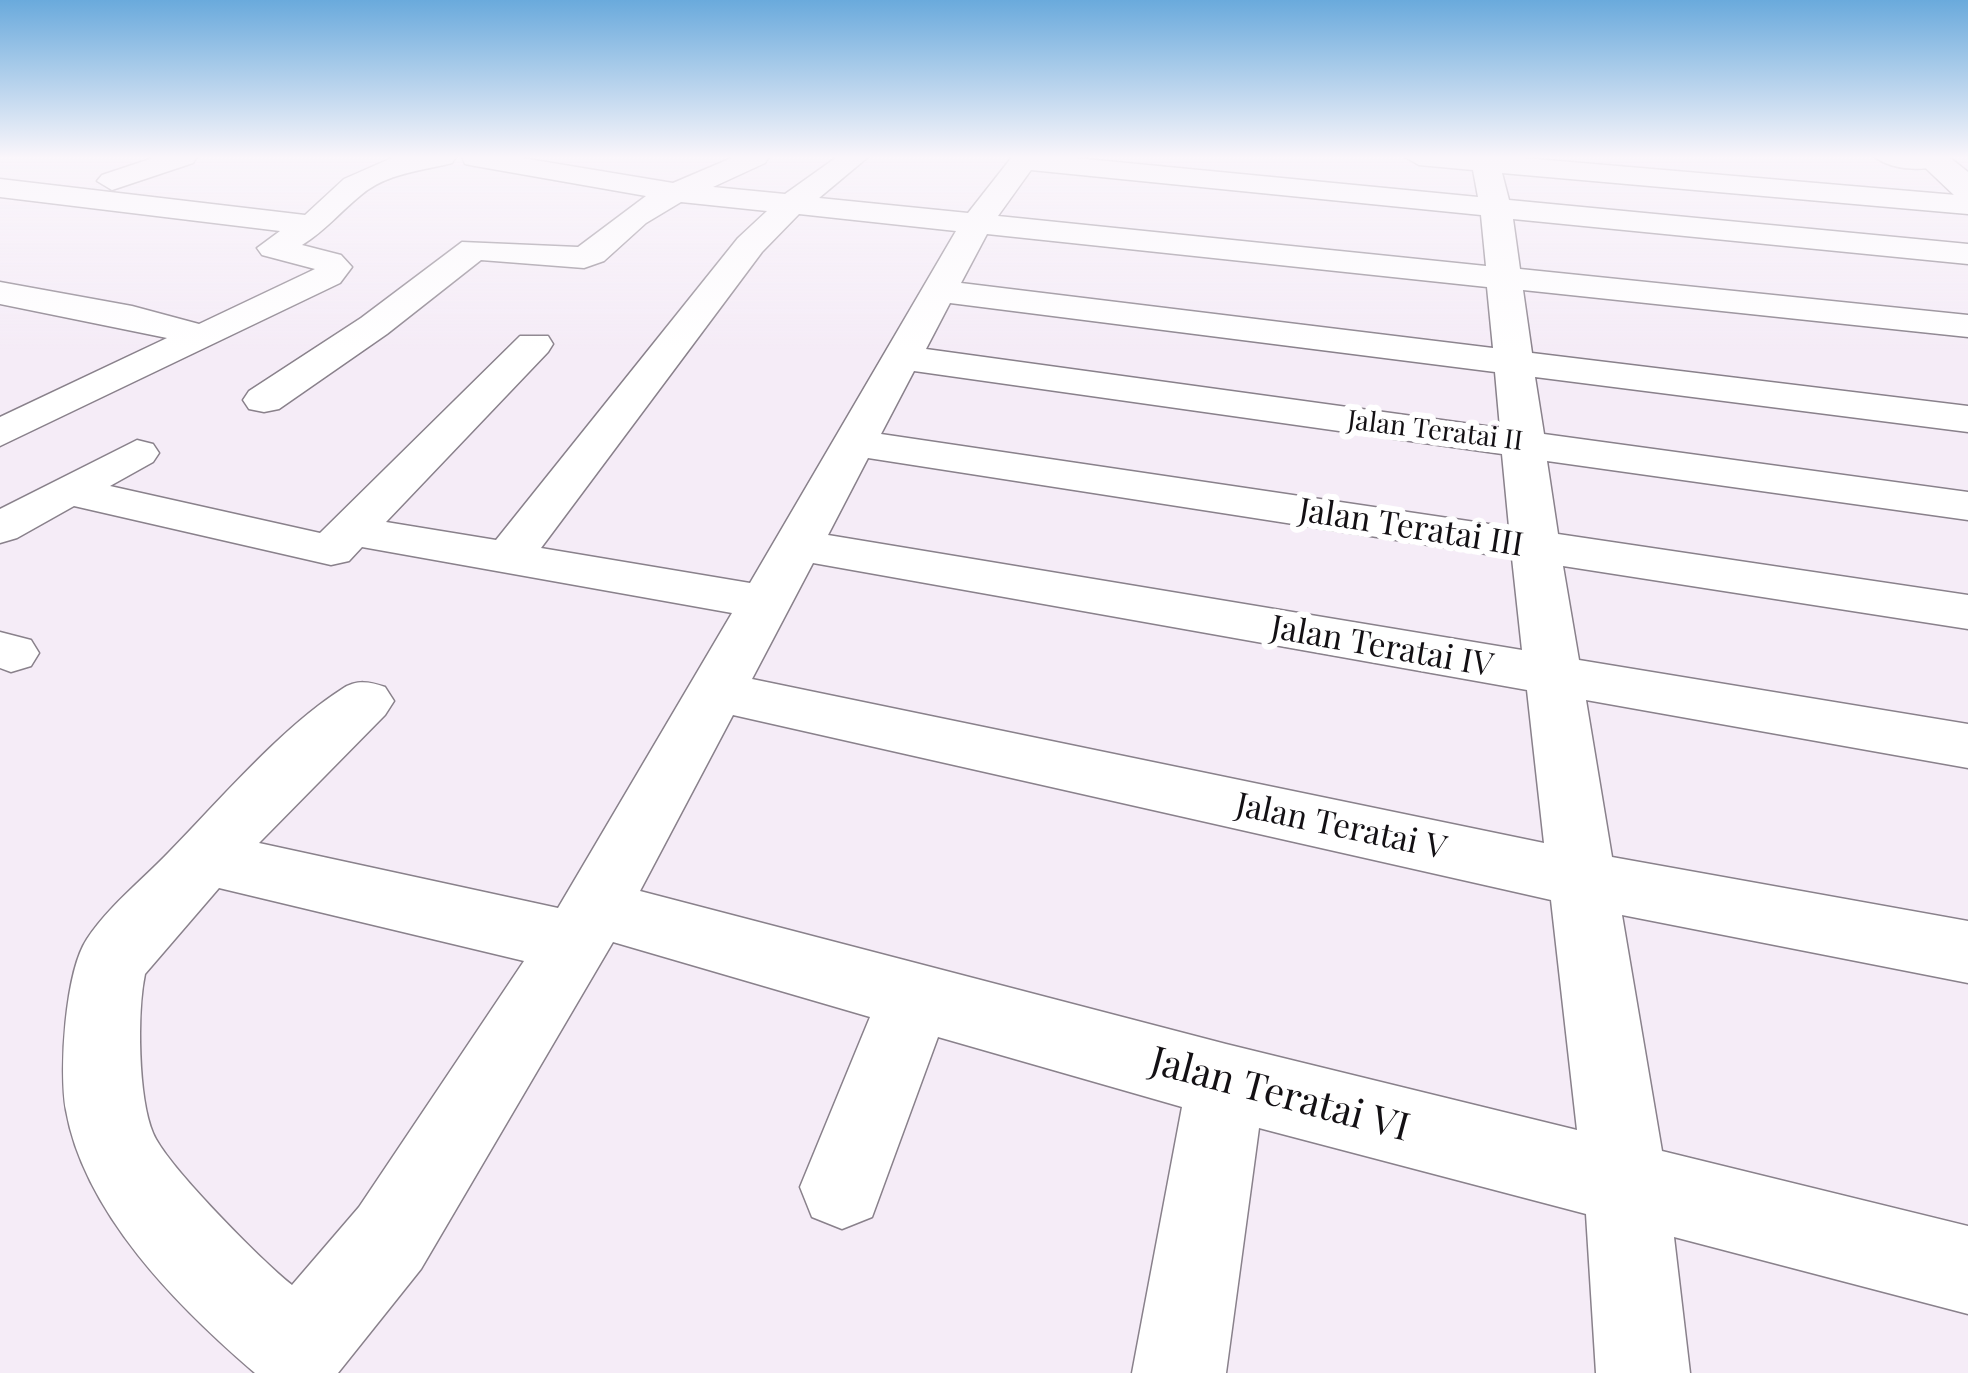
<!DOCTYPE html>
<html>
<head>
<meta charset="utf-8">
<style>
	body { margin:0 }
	canvas { display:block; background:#f5ecf7 }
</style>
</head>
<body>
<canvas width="1968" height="1373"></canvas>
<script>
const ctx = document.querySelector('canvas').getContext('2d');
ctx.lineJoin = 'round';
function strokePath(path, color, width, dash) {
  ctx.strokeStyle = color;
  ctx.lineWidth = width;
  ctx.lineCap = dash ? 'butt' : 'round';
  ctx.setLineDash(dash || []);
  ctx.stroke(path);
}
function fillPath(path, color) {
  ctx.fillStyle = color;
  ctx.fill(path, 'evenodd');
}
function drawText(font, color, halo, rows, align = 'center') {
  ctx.font = font + ' "Playfair Display",serif';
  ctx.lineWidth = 12;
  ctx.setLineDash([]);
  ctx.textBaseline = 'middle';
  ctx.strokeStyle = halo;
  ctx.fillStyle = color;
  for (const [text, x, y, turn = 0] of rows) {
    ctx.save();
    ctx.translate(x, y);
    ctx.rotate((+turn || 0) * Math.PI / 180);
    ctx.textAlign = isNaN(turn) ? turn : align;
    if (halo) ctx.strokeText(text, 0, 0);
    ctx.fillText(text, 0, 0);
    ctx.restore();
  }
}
const minor = new Path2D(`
	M 156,157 L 197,157 L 193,163 L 112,190 L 97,181 L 102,175 Z
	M 394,157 L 456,157 L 452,163 C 421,171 387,173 361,195 C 340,212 325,231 302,245 L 341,255 L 352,267 L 340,283 L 0,446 L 0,417 L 167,338 L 0,304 L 0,282 L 132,306 L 199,324 L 315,269 L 262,255 L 257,248 L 280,231 L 0,197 L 0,179 L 305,215 L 344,179 Z
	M 462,157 L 516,157 L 673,183 L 734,157 L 769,157 L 765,163 L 713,187 L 785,194 L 837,157 L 868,157 L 819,198 L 968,213 L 1012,157 L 1065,157 L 1478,197 L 1473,170 L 1419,165 L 1405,157 L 1512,157 L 1968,196 L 1968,214 L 1502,173 L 1509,200 L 1968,244 L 1968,264 L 1513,219 L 1520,269 L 1968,315 L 1968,337 L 1523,290 L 1532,353 L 1968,406 L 1968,432 L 1535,377 L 1544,434 L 1968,492 L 1968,520 L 1547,461 L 1558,534 L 1968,595 L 1968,629 L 1563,566 L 1579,660 L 1968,724 L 1968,768 L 1586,700 L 1612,857 L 1968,921 L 1968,983 L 1622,915 L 1662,1151 L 1968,1226 L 1968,1314 L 1674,1237 L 1690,1373 L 1596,1373 L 1586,1214 L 1259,1128 L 1226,1373 L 1132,1373 L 1182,1107 L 938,1037 L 872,1217 L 842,1229 L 812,1217 L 800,1187 L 870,1017 L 613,942 L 421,1269 L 338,1373 L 255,1373 C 178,1307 84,1213 66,1110 C 59,1071 65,972 87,939 C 108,907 142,880 169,852 C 220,800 281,728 342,689 C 357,679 370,682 385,687 L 394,701 L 385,715 L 259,843 L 558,908 L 732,613 L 362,547 L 349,561 L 331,565 L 74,506 L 17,538 L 0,543 L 0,509 L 137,440 L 153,444 L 159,453 L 153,462 L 110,486 L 320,533 L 520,336 L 548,336 L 553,344 L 548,352 L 386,522 L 496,540 L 738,238 L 767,211 L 681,202 L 646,223 L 604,261 L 584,268 L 481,260 L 387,334 L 279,409 L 264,412 L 249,409 L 243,400 L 249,391 L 361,318 L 462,242 L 578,247 L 646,196 L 475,166 L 465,164 ZM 1031,170 L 1481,215 L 1486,266 L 998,216 ZM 799,214 L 956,231 L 750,583 L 541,548 L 762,252 ZM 987,234 L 1487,287 L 1493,348 L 961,283 ZM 950,303 L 1495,372 L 1500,428 L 926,349 ZM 914,371 L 1502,454 L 1509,527 L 881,434 ZM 868,458 L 1512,558 L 1522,650 L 828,535 ZM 813,563 L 1527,690 L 1544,843 L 752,679 ZM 733,715 L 1551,900 L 1577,1130 L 1226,1044 L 640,891 ZM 219,888 L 524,961 L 359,1207 L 292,1285 C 262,1261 166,1165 153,1133 C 138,1097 137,1012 145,974 Z
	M 1875,157 L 1946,157 L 1948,160 C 1932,174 1891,170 1875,157 Z
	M 0,632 L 31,640 L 39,653 L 31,666 L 11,672 L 0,668 Z`);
const tertiary = new Path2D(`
	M 1914,157 L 1949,157 L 1968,172 L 1968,200 L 1956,197 Z`);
strokePath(minor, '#89818b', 3);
strokePath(tertiary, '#89818b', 3);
fillPath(minor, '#fff');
fillPath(tertiary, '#fff');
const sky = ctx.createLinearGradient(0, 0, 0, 349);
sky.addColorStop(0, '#6aaadc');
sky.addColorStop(0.45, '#faf6fb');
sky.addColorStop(1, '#faf6fb00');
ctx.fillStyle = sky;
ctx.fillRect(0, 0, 1968, 349);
drawText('27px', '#131014', '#fff', [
	["Jalan Teratai II",1435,431,7]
]);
drawText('33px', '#131014', '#fff', [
	["Jalan Teratai III",1411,528,9],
	["Jalan Teratai IV",1382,647,10],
	["Jalan Teratai V",1341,827,12]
]);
drawText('39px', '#131014', '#fff', [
	["Jalan Teratai VI",1280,1095,15]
]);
</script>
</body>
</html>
